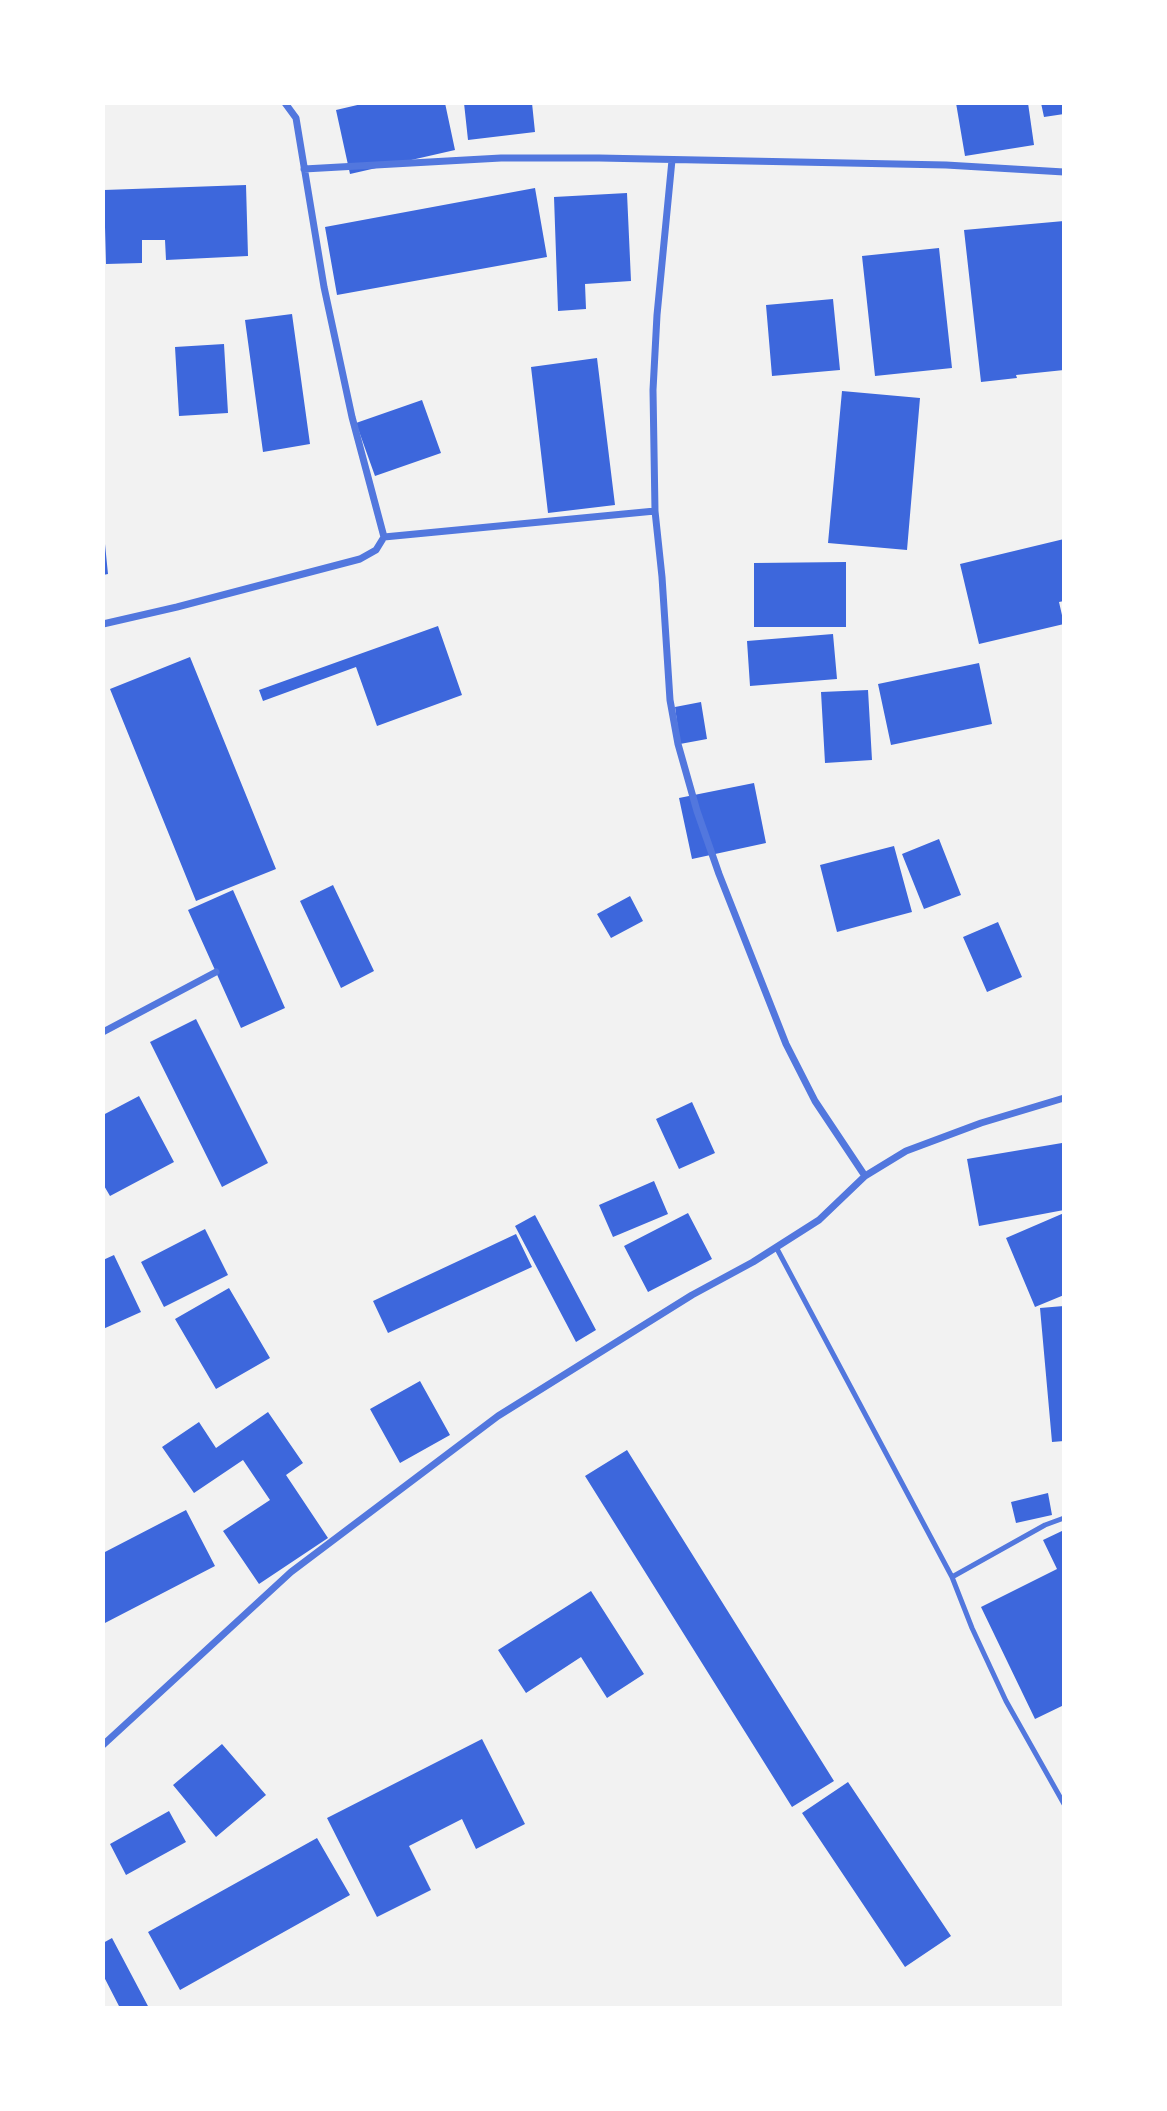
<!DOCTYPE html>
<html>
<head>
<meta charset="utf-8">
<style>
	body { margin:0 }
	#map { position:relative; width:1167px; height:2111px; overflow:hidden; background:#f2f2f2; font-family:Lora,serif }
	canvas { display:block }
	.frame { position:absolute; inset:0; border:105px solid #fff; pointer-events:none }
</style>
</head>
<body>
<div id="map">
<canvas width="1167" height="2111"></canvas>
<div class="frame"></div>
</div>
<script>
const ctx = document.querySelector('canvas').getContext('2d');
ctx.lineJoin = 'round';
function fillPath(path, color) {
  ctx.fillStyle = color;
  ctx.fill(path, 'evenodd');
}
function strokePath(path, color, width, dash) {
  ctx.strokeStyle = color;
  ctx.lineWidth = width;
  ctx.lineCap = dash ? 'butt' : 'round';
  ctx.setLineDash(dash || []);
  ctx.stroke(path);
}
fillPath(new Path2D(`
	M 366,103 L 445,103 L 455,150 L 350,174 L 336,110 Z
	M 464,103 L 532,103 L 535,132 L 468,140 Z
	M 956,103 L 1028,103 L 1034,145 L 965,156 Z
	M 1041,103 L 1064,103 L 1064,114 L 1044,117 Z
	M 246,185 L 248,256 L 166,260 L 165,240 L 142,240 L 142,263 L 106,264 L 104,190 Z
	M 535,188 L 547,257 L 337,295 L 325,227 Z
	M 627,193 L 631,281 L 585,284 L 586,309 L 558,311 L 554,197 Z
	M 1064,221 L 1064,370 L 1016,375 L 1017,378 L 981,382 L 964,230 Z
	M 939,248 L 952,368 L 875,376 L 862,256 Z
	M 833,299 L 840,370 L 772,376 L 766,305 Z
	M 292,314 L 310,444 L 263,452 L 245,320 Z
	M 224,344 L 228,413 L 179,416 L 175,347 Z
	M 597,358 L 615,505 L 548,513 L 531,367 Z
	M 842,391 L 920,398 L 907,550 L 828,543 Z
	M 422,400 L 441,453 L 375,476 L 356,423 Z
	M 1064,539 L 1064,601 L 1059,602 L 1064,624 L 979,644 L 960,564 Z
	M 103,544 L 105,544 L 108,574 L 103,575 Z
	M 846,562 L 846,627 L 754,627 L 754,563 Z
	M 438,626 L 462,695 L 377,726 L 356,667 L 263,701 L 259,690 Z
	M 833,634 L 837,679 L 750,686 L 747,641 Z
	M 190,657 L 276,869 L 196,901 L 110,689 Z
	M 979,663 L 992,724 L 891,745 L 878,684 Z
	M 868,690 L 872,760 L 825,763 L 821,692 Z
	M 701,702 L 707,739 L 680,744 L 675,707 Z
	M 754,783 L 766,843 L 692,859 L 679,798 Z
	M 939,839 L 961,895 L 924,909 L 902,854 Z
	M 894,846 L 912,912 L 837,932 L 820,865 Z
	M 333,885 L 374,971 L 341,988 L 300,901 Z
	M 233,890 L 285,1008 L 241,1028 L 188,910 Z
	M 630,896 L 643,921 L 611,938 L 597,914 Z
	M 998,922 L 1022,977 L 987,992 L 963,937 Z
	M 196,1019 L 268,1163 L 222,1187 L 150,1042 Z
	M 139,1096 L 174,1162 L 110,1196 L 103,1184 L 103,1115 Z
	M 692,1102 L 715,1153 L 679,1169 L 656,1119 Z
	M 1062,1143 L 1064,1154 L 1064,1210 L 979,1226 L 967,1159 Z
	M 654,1181 L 668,1214 L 613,1237 L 599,1205 Z
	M 688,1213 L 712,1259 L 648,1292 L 624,1246 Z
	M 1064,1213 L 1064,1295 L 1035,1307 L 1006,1238 Z
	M 535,1215 L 596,1330 L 576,1342 L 515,1226 Z
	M 205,1229 L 228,1275 L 164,1307 L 141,1262 Z
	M 516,1234 L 532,1267 L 388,1333 L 373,1301 Z
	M 114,1255 L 141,1312 L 103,1329 L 103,1260 Z
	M 229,1288 L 270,1358 L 216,1389 L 175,1319 Z
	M 1064,1306 L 1064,1441 L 1052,1442 L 1040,1308 Z
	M 420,1381 L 450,1435 L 400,1463 L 370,1409 Z
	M 268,1412 L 303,1463 L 286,1475 L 328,1538 L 259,1584 L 223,1531 L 270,1500 L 243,1460 L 194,1493 L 162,1447 L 199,1422 L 216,1448 Z
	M 627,1450 L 834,1781 L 792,1807 L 585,1476 Z
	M 1048,1493 L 1052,1515 L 1016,1523 L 1011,1502 Z
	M 186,1510 L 215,1566 L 103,1624 L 103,1553 Z
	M 1064,1530 L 1064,1705 L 1035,1719 L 981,1607 L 1057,1569 L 1043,1540 Z
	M 591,1591 L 644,1674 L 607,1698 L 581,1657 L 526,1693 L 498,1650 Z
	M 482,1739 L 525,1824 L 476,1849 L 462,1819 L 409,1846 L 431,1890 L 377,1917 L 327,1818 Z
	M 222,1744 L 266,1795 L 216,1837 L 173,1785 Z
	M 848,1782 L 951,1936 L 905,1967 L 802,1813 Z
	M 169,1811 L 186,1842 L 126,1875 L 110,1844 Z
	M 317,1838 L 350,1895 L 180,1990 L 148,1932 Z
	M 112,1938 L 149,2008 L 120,2008 L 103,1975 L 103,1943 Z`), '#3d67dc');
strokePath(new Path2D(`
	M 776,1247 L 952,1577
	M 1064,1518 L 1045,1525 L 952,1577 L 972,1628 L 1006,1701 L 1064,1804`), '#5277de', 5);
strokePath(new Path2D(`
	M 672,160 L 657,315 L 653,390 L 655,511 L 662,577 L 670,700 L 678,744 L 697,811 L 719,874 L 786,1044 L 815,1101 L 865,1176
	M 304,169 L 501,158 L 599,158 L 946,165 L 1064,172
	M 384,537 L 655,511
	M 103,624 L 177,607 L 360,559 L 376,550 L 384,537 L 352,417 L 324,287 L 296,118 L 285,103
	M 103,1032 L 216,972
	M 103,1745 L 291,1572 L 498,1416 L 692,1295 L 753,1262 L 819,1220 L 865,1176 L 906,1151 L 981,1123 L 1064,1098`), '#5277de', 7);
</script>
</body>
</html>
